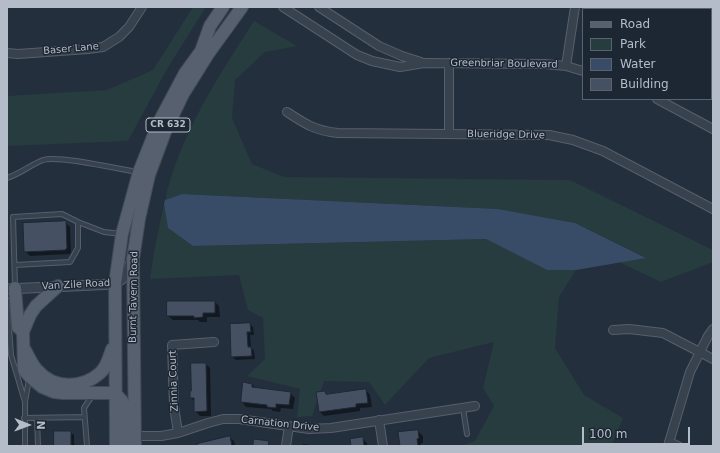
<!DOCTYPE html>
<html>
<head>
<meta charset="utf-8">
<style>
	body { margin:0 }
	#map { position:relative; width:720px; height:453px; overflow:hidden; background:#242f3e; font-family:"DejaVu Sans",sans-serif }
	canvas { display:block }
	.frame { position:absolute; inset:0; border:8px solid #b4bcc9; pointer-events:none }
	.legend { position:absolute; left:582px; top:8px; width:130px; height:92px; box-sizing:border-box; background:#1d2633; border:1px solid #59626f; margin:0; padding:5px 7px; list-style:none; font-size:12px; color:#b4bcc9 }
	.legend li { display:flex; align-items:center; gap:8px; height:20px }
	.legend b { width:20px; border:1px solid #59626f }
	.north { position:absolute; left:8px; top:405px; width:40px; height:40px; -webkit-text-stroke:3px #1d2633; paint-order:stroke; rotate:91deg; font-size:11px; font-weight:700; line-height:16px; text-align:center; color:#b4bcc9 }
	.north::after { content:''; display:block; margin:auto; width:14px; height:18px; background:#b4bcc9; clip-path:polygon(50% 0,100% 100%,50% 72%,0 100%) }
	.scale { position:absolute; left:582px; top:427px; width:108px; height:18px; box-sizing:border-box; border:2px solid #b4bcc9; border-top:0; padding-left:5px; font-size:12px; line-height:14px; white-space:nowrap; color:#b4bcc9; -webkit-text-stroke:3px #1d2633; paint-order:stroke }
</style>
</head>
<body>
<div id="map">
<canvas width="720" height="453"></canvas>
<div class="frame"></div>
<ul class="legend">
<li><b style="height:5px;background:#56606e"></b>Road</li>
<li><b style="height:11px;background:#263c3f"></b>Park</li>
<li><b style="height:11px;background:#394c67"></b>Water</li>
<li><b style="height:11px;background:#455162"></b>Building</li>
</ul>
<div class="north">N</div>
<div class="scale">100 m</div>
</div>
<script>
const ctx = document.querySelector('canvas').getContext('2d');
ctx.lineJoin = 'round';
function fillPath(path, color) {
  ctx.fillStyle = color;
  ctx.fill(path, 'evenodd');
}
function strokePath(path, color, width, dash) {
  ctx.strokeStyle = color;
  ctx.lineWidth = width;
  ctx.lineCap = dash ? 'butt' : 'round';
  ctx.setLineDash(dash || []);
  ctx.stroke(path);
}
function drawText(font, color, halo, rows, align = 'center') {
  ctx.font = font + ' "DejaVu Sans",sans-serif';
  ctx.lineWidth = 3;
  ctx.setLineDash([]);
  ctx.textBaseline = 'middle';
  ctx.strokeStyle = halo;
  ctx.fillStyle = color;
  for (const [text, x, y, turn = 0] of rows) {
    ctx.save();
    ctx.translate(x, y);
    ctx.rotate((+turn || 0) * Math.PI / 180);
    ctx.textAlign = isNaN(turn) ? turn : align;
    if (halo) ctx.strokeText(text, 0, 0);
    ctx.fillText(text, 0, 0);
    ctx.restore();
  }
}
fillPath(new Path2D(`
	M 193,7 L 206,7 L 167,69 L 128,141 L 7,146 L 7,96 L 107,90 L 153,70 Z
	M 254,21 L 297,46 L 265,52 L 235,80 L 232,118 L 252,164 L 284,177 L 570,180 L 713,250 L 713,262 L 661,282 L 619,262 L 645,257 L 575,223 L 498,209 L 182,194 L 165,200 C 180,134 218,77 254,21 Z
	M 164,204 L 168,228 L 193,246 L 486,239 L 547,270 L 576,270 L 559,297 L 555,348 L 584,395 L 623,418 L 611,446 L 461,446 L 475,441 L 494,406 L 483,388 L 494,342 L 429,358 L 385,405 L 369,382 L 324,381 L 312,416 L 297,417 L 300,389 L 247,376 L 265,359 L 263,318 L 248,310 L 239,275 L 150,279 L 154,252 Z`), '#263c3f');
fillPath(new Path2D(`
	M 182,194 L 498,209 L 575,223 L 646,258 L 576,270 L 547,270 L 486,239 L 193,246 L 168,228 L 164,204 L 165,200 Z`), '#394c67');
fillPath(new Path2D(`
	M 65,222 L 70,227 L 71,252 L 70,254 L 30,256 L 25,251 Z
	M 215,302 L 219,306 L 220,317 L 207,317 L 207,322 L 200,322 L 198,320 L 173,320 L 168,316 Z
	M 250,324 L 253,327 L 254,335 L 250,335 L 251,347 L 254,351 L 255,359 L 236,360 L 232,357 Z
	M 206,364 L 210,368 L 211,416 L 200,416 L 195,411 L 195,402 L 191,398 Z
	M 252,384 L 256,389 L 290,393 L 295,398 L 293,409 L 281,408 L 280,412 L 273,411 L 271,409 L 246,407 L 242,402 Z
	M 366,390 L 370,395 L 372,407 L 360,408 L 360,411 L 324,416 L 320,412 L 325,392 L 327,395 Z
	M 418,431 L 423,436 L 423,443 L 421,443 L 421,446 L 401,446 Z
	M 70,432 L 74,435 L 74,444 L 76,446 L 55,446 Z
	M 229,437 L 234,441 L 235,446 L 196,446 L 196,445 Z
	M 362,438 L 367,443 L 367,446 L 352,446 Z
	M 303,444 L 317,446 L 303,446 Z`), '#0007');
const building = new Path2D(`
	M 66,221 L 67,248 L 65,250 L 24,252 L 23,223 Z
	M 167,301 L 215,301 L 215,313 L 203,313 L 203,317 L 194,318 L 194,316 L 167,316 Z
	M 250,323 L 251,332 L 247,332 L 248,347 L 251,347 L 252,356 L 231,357 L 230,324 Z
	M 191,363 L 206,363 L 207,411 L 194,412 L 194,398 L 190,398 L 190,391 L 191,391 Z
	M 243,382 L 252,384 L 252,387 L 291,392 L 289,405 L 276,404 L 276,408 L 267,407 L 267,405 L 241,402 Z
	M 366,389 L 368,403 L 356,404 L 356,407 L 319,412 L 316,392 L 325,391 L 326,394 Z
	M 418,430 L 419,438 L 417,439 L 418,446 L 400,446 L 398,432 Z
	M 54,431 L 71,431 L 71,446 L 54,446 Z
	M 230,436 L 232,446 L 198,446 L 197,444 Z
	M 363,437 L 364,446 L 351,446 L 350,439 Z
	M 254,439 L 269,441 L 268,446 L 253,446 Z`);
fillPath(building, '#455162');
strokePath(building, '#1f2835', 1);
const service = new Path2D(`
	M 7,178 C 20,174 30,165 43,160 C 59,155 118,169 137,172
	M 15,265 L 70,262 L 78,248 L 78,222 L 104,232 L 122,234
	M 15,287 L 13,217 L 62,214 L 78,222
	M 7,300 L 11,355 L 25,402
	M 463,408 L 467,434
	M 24,418 L 84,417
	M 37,418 L 38,446
	M 25,446 L 25,402 L 29,379
	M 87,446 L 84,408 L 92,396`);
const minor = new Path2D(`
	M 283,7 L 357,55 L 372,61 L 400,67 L 424,63 L 545,64 L 566,66 L 583,71
	M 319,7 L 379,46 L 402,56 L 421,62
	M 684,9 L 685,7
	M 7,53 L 18,54 L 88,49 L 103,47 L 119,37 L 129,27 L 142,7
	M 566,66 L 575,7
	M 657,99 L 713,129
	M 287,112 C 305,124 316,131 338,133 L 549,135 L 573,140 L 603,151 L 713,209
	M 449,134 L 449,63
	M 613,330 L 629,329 L 663,333 L 713,359
	M 379,420 L 383,446
	M 178,433 L 174,406 L 172,345 L 214,342
	M 135,436 L 161,436 L 178,433 L 208,423 L 223,419 L 239,419 L 309,429 L 331,428 L 475,406
	M 669,442 L 678,446
	M 286,446 L 289,426
	M 668,446 L 690,372 L 708,336 L 713,329`);
const tertiary = new Path2D(`
	M 7,289 L 115,284 L 122,279 L 132,261`);
const primary = new Path2D(`
	M 58,286 L 36,306 L 30,315 L 23,332 L 24,370 L 30,377 L 42,387 L 54,392 L 63,393 L 115,393 L 122,401 L 125,410 L 125,446
	M 15,288 L 18,327 L 23,332
	M 25,350 C 29,357 32,365 38,371 C 54,389 82,389 100,373 C 107,367 109,357 112,349
	M 116,446 L 115,284 L 122,234 L 139,172 L 159,122 L 185,73 L 201,51 L 210,26 L 223,7
	M 135,446 L 133,259 L 139,219 L 149,175 L 165,132 L 183,94 L 208,54 L 242,7`);
strokePath(service, '#565f6c', 6);
strokePath(minor, '#565f6c', 10);
strokePath(tertiary, '#565f6c', 11);
strokePath(primary, '#414a57', 14);
strokePath(service, '#38414e', 4);
strokePath(minor, '#38414e', 8);
strokePath(tertiary, '#38414e', 9);
strokePath(primary, '#56606e', 12);
for (const [x, y, w] of [
	[168,125,44]
]) {
  const box = new Path2D();
  box.roundRect(x - w / 2, y - 7, w, 14, 3);
  ctx.fillStyle = '#1d2633';
  ctx.fill(box);
  strokePath(box, '#b4bcc9', 1);
}
drawText('bold 9px', '#b4bcc9', null, [
	["CR 632",168,125]
]);
drawText('10px', '#b4bcc9', '#1d2633', [
	["Baser Lane",71,49,-5],
	["Greenbriar Boulevard",504,64,1],
	["Blueridge Drive",506,135,1],
	["Van Zile Road",76,285,-3],
	["Burnt Tavern Road",134,297,-89],
	["Zinnia Court",174,381,-92],
	["Carnation Drive",280,424,6]
]);
</script>
</body>
</html>
